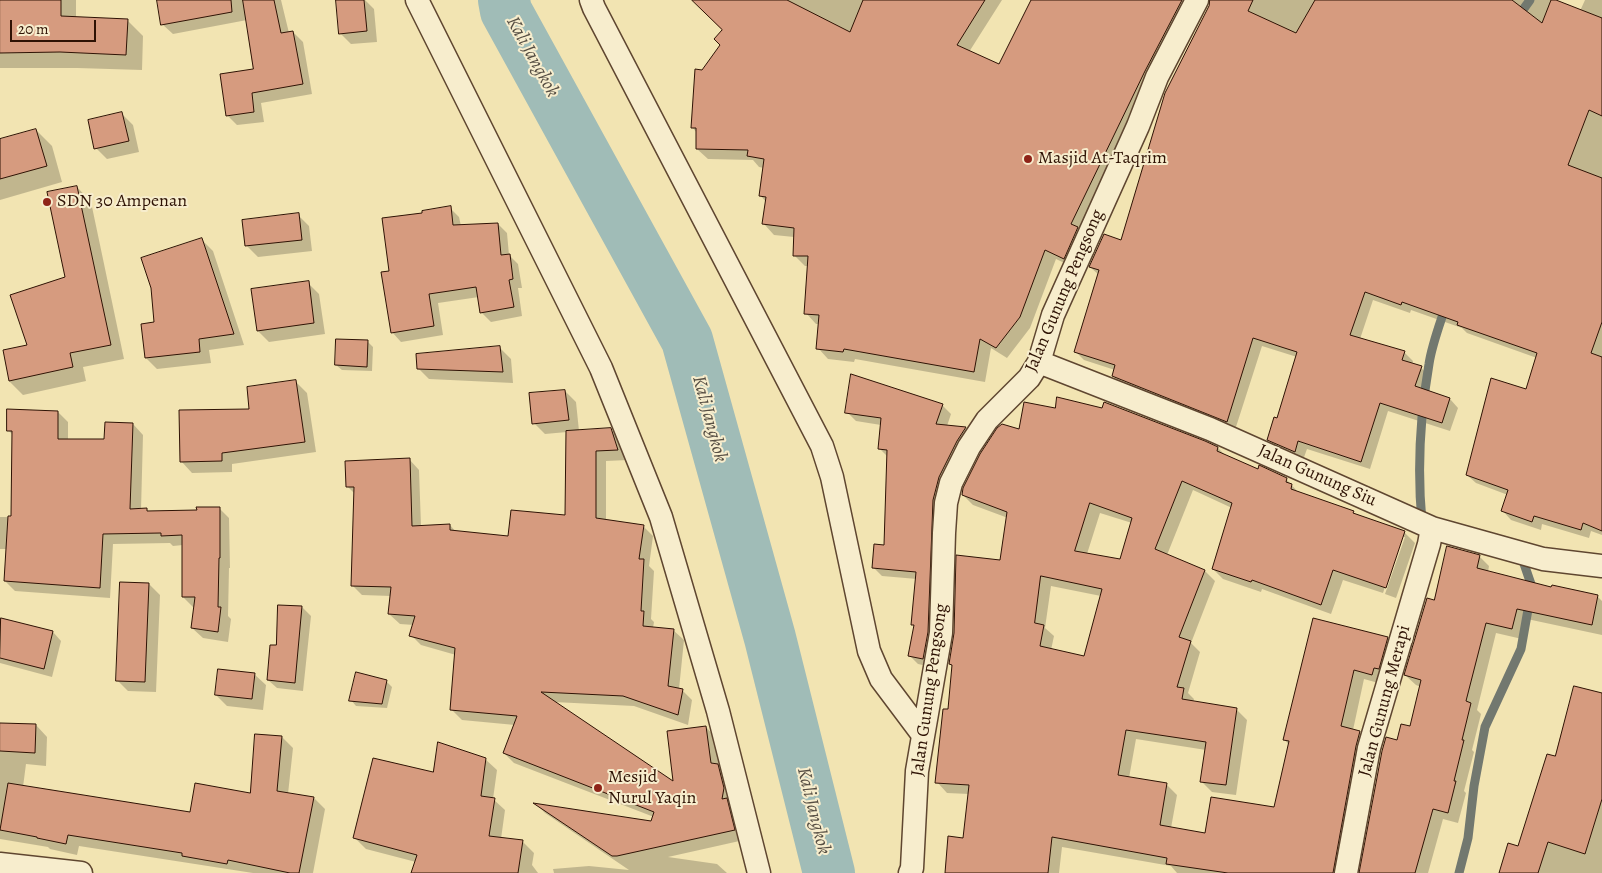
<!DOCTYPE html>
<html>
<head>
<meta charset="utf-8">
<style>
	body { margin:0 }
	#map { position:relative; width:1602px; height:873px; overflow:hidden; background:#f2e4b2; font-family:Alegreya,serif }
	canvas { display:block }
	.scale { position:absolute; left:10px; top:20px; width:86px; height:22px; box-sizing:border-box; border:2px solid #2e1204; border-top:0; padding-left:6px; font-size:15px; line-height:18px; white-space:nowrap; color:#2e1204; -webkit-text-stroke:4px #f7edcd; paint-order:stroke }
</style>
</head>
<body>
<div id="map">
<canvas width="1602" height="873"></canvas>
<div class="scale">20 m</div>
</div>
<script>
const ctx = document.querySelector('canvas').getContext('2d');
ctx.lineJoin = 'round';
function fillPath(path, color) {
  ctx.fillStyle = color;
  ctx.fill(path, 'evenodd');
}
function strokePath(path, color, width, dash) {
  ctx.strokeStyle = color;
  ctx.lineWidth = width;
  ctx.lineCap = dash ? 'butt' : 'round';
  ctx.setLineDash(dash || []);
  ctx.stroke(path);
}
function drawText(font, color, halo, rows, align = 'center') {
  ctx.font = font + ' Alegreya,serif';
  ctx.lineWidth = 4;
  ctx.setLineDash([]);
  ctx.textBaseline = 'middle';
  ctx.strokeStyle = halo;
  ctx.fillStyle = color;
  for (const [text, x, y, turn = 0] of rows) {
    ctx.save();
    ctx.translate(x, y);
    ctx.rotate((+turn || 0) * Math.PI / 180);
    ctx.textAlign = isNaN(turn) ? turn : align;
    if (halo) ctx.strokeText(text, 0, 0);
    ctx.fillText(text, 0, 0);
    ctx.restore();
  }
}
fillPath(new Path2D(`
	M 0,0 L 76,0 L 76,18 L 127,20 L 143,36 L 142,70 L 77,68 L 0,68 Z
	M 158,0 L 281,0 L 289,33 L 293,32 L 303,42 L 312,94 L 261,103 L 264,122 L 237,125 L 227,115 L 255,70 L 247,20 L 173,34 L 162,24 Z
	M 337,0 L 365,0 L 374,9 L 377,42 L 351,44 L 340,33 Z
	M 697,0 L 1002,0 L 969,52 L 999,65 L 1033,0 L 1200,0 L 1075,268 L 1056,259 L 1030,328 L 1007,358 L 991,348 L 985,382 L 855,359 L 854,362 L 828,359 L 818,348 L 820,324 L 816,324 L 806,313 L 809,266 L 805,266 L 794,255 L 794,237 L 774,235 L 764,224 L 766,202 L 760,195 L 764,168 L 759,167 L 753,160 L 708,159 L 697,149 L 697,133 L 692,127 L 702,71 L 722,45 L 724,30 Z
	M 1228,0 L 1552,0 L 1580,11 L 1585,0 L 1602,0 L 1602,535 L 1591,531 L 1589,538 L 1542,524 L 1541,530 L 1511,520 L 1503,511 L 1508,495 L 1476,483 L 1467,475 L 1527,390 L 1537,358 L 1467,333 L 1462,328 L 1411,310 L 1410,313 L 1373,300 L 1360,339 L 1404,352 L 1413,361 L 1412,365 L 1421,368 L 1430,376 L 1425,391 L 1450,399 L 1458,408 L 1450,431 L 1388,411 L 1370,469 L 1307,449 L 1303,460 L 1277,448 L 1268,440 L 1278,419 L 1297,357 L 1262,346 L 1235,430 L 1122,385 L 1113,376 L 1115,370 L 1084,360 L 1076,352 L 1099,275 L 1090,267 L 1122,241 Z
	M 122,114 L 133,125 L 139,152 L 107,159 L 96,148 Z
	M 36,130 L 52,146 L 62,182 L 0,200 L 0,141 Z
	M 77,187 L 91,202 L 124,359 L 83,367 L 86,381 L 23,395 L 9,381 L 66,277 Z
	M 450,208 L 459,217 L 461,226 L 498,224 L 507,233 L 509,255 L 518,264 L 522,288 L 518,288 L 522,316 L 491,322 L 481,312 L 479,297 L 438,303 L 443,335 L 401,342 L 392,332 L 390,272 L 423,214 Z
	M 298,215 L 309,226 L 312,251 L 258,257 L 247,246 L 243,222 Z
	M 202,240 L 213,251 L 244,345 L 209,350 L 211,363 L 157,369 L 146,358 L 155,323 Z
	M 308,283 L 319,294 L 325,334 L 269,342 L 258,331 Z
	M 367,341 L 373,347 L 372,371 L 342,370 L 336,365 Z
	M 500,348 L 511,359 L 513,383 L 429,379 L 418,368 Z
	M 296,382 L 307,393 L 316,452 L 232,464 L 232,472 L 192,473 L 181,461 L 251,410 Z
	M 565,391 L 576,402 L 579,431 L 610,429 L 621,439 L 628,460 L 606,461 L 606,520 L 643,526 L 653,536 L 649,566 L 654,571 L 651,619 L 654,622 L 653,628 L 673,630 L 684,640 L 679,689 L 682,690 L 692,700 L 688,725 L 634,706 L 554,702 L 675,783 L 706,727 L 716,738 L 720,768 L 728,776 L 744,840 L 668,857 L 717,864 L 727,873 L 554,873 L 553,869 L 589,866 L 629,870 L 545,813 L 537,805 L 652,822 L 654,817 L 514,763 L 504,753 L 515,725 L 462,720 L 452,710 L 456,655 L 421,645 L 411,635 L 414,625 L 400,624 L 389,614 L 391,596 L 362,595 L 352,585 L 355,494 L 347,486 L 409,459 L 419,470 L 421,526 L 450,525 L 456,532 L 509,537 L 566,516 L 567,432 L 545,434 L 534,423 Z
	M 942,405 L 951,414 L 947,426 L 966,428 L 974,437 L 948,486 L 932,667 L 918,664 L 909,655 L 915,627 L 913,624 L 917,579 L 882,576 L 873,567 L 886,547 L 888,457 L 879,448 L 881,425 L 856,421 L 847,412 Z
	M 58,412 L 68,422 L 68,440 L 106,441 L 133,424 L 143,435 L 141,510 L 146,510 L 149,512 L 198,511 L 219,508 L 229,518 L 230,568 L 229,568 L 228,616 L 231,619 L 228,642 L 203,638 L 192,628 L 195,607 L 193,607 L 183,597 L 183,545 L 173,546 L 170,543 L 113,544 L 110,598 L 15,591 L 5,581 L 7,549 L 0,549 L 0,517 L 12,517 L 13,435 L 8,430 Z
	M 1019,431 L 1204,442 L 1218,448 L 1226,456 L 1259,470 L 1286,479 L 1299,493 L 1353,512 L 1358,516 L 1405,533 L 1415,543 L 1396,598 L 1385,594 L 1405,537 L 1402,537 L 1383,593 L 1343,580 L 1331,614 L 1262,589 L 1261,592 L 1223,579 L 1213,569 L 1232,508 L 1193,490 L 1167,555 L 1205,571 L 1215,581 L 1191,643 L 1200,652 L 1188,693 L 1194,699 L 1193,702 L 1237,710 L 1247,720 L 1236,795 L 1212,792 L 1201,781 L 1206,750 L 1136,739 L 1129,778 L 1166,784 L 1177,795 L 1171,828 L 1206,835 L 1275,808 L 1289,745 L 1284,739 L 1314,619 L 1387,638 L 1397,649 L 1382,684 L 1364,679 L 1353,730 L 1360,732 L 1370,742 L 1344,873 L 1177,873 L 1171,866 L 1062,847 L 1059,873 L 946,873 L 964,839 L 969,794 L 947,793 L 937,782 L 949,711 L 953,667 L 950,664 L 1001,562 L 1008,518 L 973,505 L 963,495 ZM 1100,513 L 1132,523 L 1121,561 L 1087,554 ZM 1051,586 L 1101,596 L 1085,657 L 1051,650 L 1054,636 L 1045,628 Z
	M 1479,556 L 1489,566 L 1488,572 L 1552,589 L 1597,596 L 1602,601 L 1602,635 L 1527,619 L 1522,639 L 1496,633 L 1477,710 L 1481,714 L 1472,750 L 1474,752 L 1464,791 L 1466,793 L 1458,823 L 1443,819 L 1428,873 L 1361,873 L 1398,742 L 1410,728 L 1421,687 L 1416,685 L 1405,675 L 1434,601 Z
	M 149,584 L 160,595 L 156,692 L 128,691 L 117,680 Z
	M 279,606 L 302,607 L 311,616 L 303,691 L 277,688 L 268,680 L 277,646 Z
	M 0,619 L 53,632 L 61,641 L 52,677 L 0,663 Z
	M 254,674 L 266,685 L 263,710 L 227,706 L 216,695 Z
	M 386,681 L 392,687 L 387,708 L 356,706 L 351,700 Z
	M 1602,694 L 1602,873 L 1500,873 L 1519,848 L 1556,758 Z
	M 0,724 L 36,725 L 47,737 L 46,766 L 26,764 L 23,787 L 191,813 L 251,794 L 282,737 L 293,748 L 288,794 L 314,798 L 325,809 L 313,873 L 253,873 L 79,846 L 77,855 L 50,849 L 48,847 L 0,839 Z
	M 485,759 L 497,770 L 493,799 L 505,810 L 501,839 L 522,841 L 534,853 L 532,865 L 538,873 L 413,873 L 416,862 L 366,849 L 355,838 L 434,774 Z`), '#0003');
strokePath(new Path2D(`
	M 1517,18 L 1530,0
	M 1422,522 C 1417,469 1420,416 1429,364 C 1432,344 1440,324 1446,305
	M 1459,873 L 1468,838 L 1474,786 L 1485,727 L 1521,649 L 1532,587 L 1521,555`), '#72786f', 9);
strokePath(new Path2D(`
	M 504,0 L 506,11 L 687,340 L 770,638 L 829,873`), '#a0bcb7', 52);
const building = new Path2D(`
	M 0,0 L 61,0 L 61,16 L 128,19 L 126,55 L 60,52 L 0,53 Z
	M 157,0 L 231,0 L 232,12 L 161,25 Z
	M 243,0 L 274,0 L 281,33 L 293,31 L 303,84 L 252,93 L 254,112 L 226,116 L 220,74 L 253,69 Z
	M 336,0 L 364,0 L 367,31 L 339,34 Z
	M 692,0 L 787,0 L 850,32 L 863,0 L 985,0 L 957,45 L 999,64 L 1031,0 L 1182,0 L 1145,71 L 1071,224 L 1078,227 L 1064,259 L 1045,250 L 1020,317 L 996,348 L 980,339 L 974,372 L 844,349 L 843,352 L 816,349 L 819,315 L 804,314 L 808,256 L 793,256 L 794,228 L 762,224 L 766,197 L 759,196 L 764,159 L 747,156 L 748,150 L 696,149 L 696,128 L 691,128 L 695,69 L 702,70 L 720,45 L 714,39 L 722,30 Z
	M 1210,0 L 1253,0 L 1248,11 L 1296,33 L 1315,0 L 1512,0 L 1542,23 L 1551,0 L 1556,0 L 1602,18 L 1602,116 L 1589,110 L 1568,165 L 1602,178 L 1602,322 L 1591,353 L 1602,357 L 1602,531 L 1583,523 L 1581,530 L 1534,516 L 1532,522 L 1501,511 L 1508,490 L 1466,475 L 1491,378 L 1526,389 L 1537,353 L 1457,325 L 1458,322 L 1402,302 L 1401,305 L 1365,292 L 1350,335 L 1405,351 L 1402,360 L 1422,366 L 1415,386 L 1450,398 L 1442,423 L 1380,403 L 1361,462 L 1298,441 L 1295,452 L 1267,440 L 1274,417 L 1277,418 L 1297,352 L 1253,338 L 1227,422 L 1112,376 L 1115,365 L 1074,352 L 1099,270 L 1089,267 L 1104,234 L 1121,240 L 1165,93 L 1209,6 Z
	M 122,112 L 129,141 L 94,149 L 88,120 Z
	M 36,129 L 47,166 L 0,179 L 0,139 Z
	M 77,186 L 111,345 L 70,353 L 73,367 L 9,381 L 3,350 L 27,345 L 10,295 L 65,277 L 47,192 Z
	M 451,206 L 453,225 L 498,223 L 501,255 L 510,254 L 513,279 L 509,280 L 514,307 L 480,313 L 476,287 L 429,294 L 434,326 L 391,333 L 381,272 L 389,271 L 382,218 L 422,213 L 422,211 Z
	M 299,213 L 302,240 L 245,246 L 242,220 Z
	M 202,238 L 234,334 L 199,339 L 200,352 L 145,358 L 141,324 L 154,322 L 151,288 L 141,258 Z
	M 309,281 L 314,323 L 257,331 L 251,289 Z
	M 336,339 L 368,340 L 367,367 L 335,365 Z
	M 500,346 L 503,372 L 417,369 L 416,354 Z
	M 851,374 L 943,404 L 936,424 L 966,427 L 957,441 L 939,477 L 933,500 L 928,632 L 923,659 L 908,656 L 914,625 L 911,625 L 916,572 L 872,568 L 874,544 L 884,545 L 887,450 L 878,449 L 881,418 L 845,413 Z
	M 296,380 L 305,442 L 222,453 L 222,461 L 180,462 L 179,410 L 249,409 L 247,387 Z
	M 565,390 L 569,420 L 532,424 L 529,393 Z
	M 1057,397 L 1102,408 L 1104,402 L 1205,441 L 1218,447 L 1217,451 L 1258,469 L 1259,465 L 1287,478 L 1286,482 L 1292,484 L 1291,489 L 1354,511 L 1353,513 L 1405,531 L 1386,588 L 1333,570 L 1321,605 L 1252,580 L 1251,582 L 1212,569 L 1232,503 L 1182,481 L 1155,549 L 1205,570 L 1179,637 L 1191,641 L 1177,687 L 1184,688 L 1182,699 L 1237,708 L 1226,785 L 1200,782 L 1206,742 L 1126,730 L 1118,775 L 1167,783 L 1160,825 L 1205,833 L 1211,797 L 1274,807 L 1289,741 L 1283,740 L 1313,618 L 1388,637 L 1379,669 L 1374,668 L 1372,675 L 1354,670 L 1341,726 L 1360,731 L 1356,746 L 1333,873 L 1228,873 L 1166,864 L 1167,858 L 1052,837 L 1048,873 L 945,873 L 948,836 L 963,838 L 969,785 L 935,783 L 943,709 L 948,709 L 952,665 L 949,664 L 954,633 L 956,555 L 1000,560 L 1007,512 L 962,495 L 963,488 L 980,454 L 997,428 L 1002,424 L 1019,429 L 1024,402 L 1055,408 ZM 1090,503 L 1132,518 L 1120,559 L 1075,551 ZM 1041,576 L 1102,589 L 1084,656 L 1040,646 L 1044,625 L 1035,623 Z
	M 7,409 L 58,411 L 58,439 L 104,439 L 105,422 L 133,423 L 130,509 L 147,508 L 147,511 L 197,510 L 196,507 L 220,507 L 220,558 L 219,558 L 218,607 L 221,607 L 218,632 L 191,628 L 195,597 L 182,597 L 182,535 L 161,536 L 161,533 L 103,534 L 100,588 L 4,581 L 8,516 L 11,516 L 12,431 L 7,431 Z
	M 611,428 L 618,450 L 596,451 L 596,518 L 644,525 L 639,559 L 644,559 L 641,611 L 644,611 L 643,626 L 674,629 L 668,686 L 683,689 L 678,715 L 623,696 L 541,692 L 673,781 L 667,731 L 706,726 L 711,763 L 718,764 L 724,788 L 722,799 L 727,798 L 735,830 L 617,856 L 612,856 L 533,803 L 651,821 L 654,812 L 503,753 L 517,716 L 450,710 L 455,648 L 409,636 L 415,616 L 388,614 L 391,587 L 351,586 L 354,487 L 346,487 L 345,461 L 410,458 L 412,526 L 450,524 L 450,530 L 508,536 L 511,510 L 565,515 L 566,431 Z
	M 1447,546 L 1480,555 L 1477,568 L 1551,587 L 1552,585 L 1598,595 L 1592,625 L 1517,609 L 1512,629 L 1486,623 L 1466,701 L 1471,703 L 1462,740 L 1464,740 L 1454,781 L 1456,781 L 1448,813 L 1433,809 L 1415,873 L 1359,873 L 1382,751 L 1386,737 L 1397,740 L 1401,724 L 1410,726 L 1421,680 L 1404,675 L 1427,598 L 1434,600 Z
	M 120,582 L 149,583 L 145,682 L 116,681 Z
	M 278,605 L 302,606 L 295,683 L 267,680 L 270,645 L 276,645 Z
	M 1,618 L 53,631 L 44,669 L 0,658 Z
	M 218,669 L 255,673 L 252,699 L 215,695 Z
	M 356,672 L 387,680 L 382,704 L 349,701 Z
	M 1574,686 L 1602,693 L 1602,799 L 1585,854 L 1548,842 L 1538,873 L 1499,873 L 1508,843 L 1518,846 L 1547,754 L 1555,756 Z
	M 0,723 L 36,724 L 35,753 L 0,751 Z
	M 255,734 L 282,736 L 277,791 L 314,797 L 299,873 L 290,873 L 228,860 L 227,864 L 182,856 L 182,853 L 68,835 L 66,844 L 37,838 L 37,837 L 0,830 L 8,783 L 190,812 L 195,783 L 250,793 Z
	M 438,742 L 486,758 L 481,796 L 495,798 L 489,836 L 523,840 L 518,873 L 411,873 L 417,855 L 353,838 L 373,758 L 433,772 Z`);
fillPath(building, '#d69b7f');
strokePath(building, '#2e1204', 1);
const minor = new Path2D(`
	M 417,0 L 601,368 L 661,517 L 718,711 L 759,873
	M 591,0 L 594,8 L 822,446 L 832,477 L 869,651 L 881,679 L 923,735
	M 1039,362 L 1210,429 L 1432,528 L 1543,559 L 1602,566
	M 0,864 L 81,873
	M 910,873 L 912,868 L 917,771 L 941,633 L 944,533 L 946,503 L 951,483 L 969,447 L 987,420 L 1029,378 L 1039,362 L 1053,315 L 1138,126 L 1157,77 L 1197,0
	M 1346,873 L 1369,748 L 1429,544 L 1432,528`);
strokePath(minor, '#5f4630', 25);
strokePath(minor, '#f7edcd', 22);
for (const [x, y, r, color] of [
	[1028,159,5,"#8f2418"],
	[47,202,5,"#8f2418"],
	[598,788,5,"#8f2418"]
]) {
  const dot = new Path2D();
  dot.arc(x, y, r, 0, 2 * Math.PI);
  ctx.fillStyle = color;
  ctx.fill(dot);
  strokePath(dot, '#f7edcd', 2);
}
drawText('18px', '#2e1204', '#f7edcd', [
	["Masjid At-Taqrim",1038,159],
	["SDN 30 Ampenan",57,202],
	["Mesjid",608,778],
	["Nurul Yaqin",608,799]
], 'left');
drawText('18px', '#2e1204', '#f7edcd', [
	["Jalan Gunung Pengsong",1065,291,-67],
	["Jalan Gunung Siu",1317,476,24],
	["Jalan Gunung Pengsong",930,690,-82],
	["Jalan Gunung Merapi",1385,701,-75]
]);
drawText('italic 19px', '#564e43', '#f7edcd', [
	["Kali Jangkok",532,57,61],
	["Kali Jangkok",709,419,75],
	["Kali Jangkok",813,811,76]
]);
</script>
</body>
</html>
